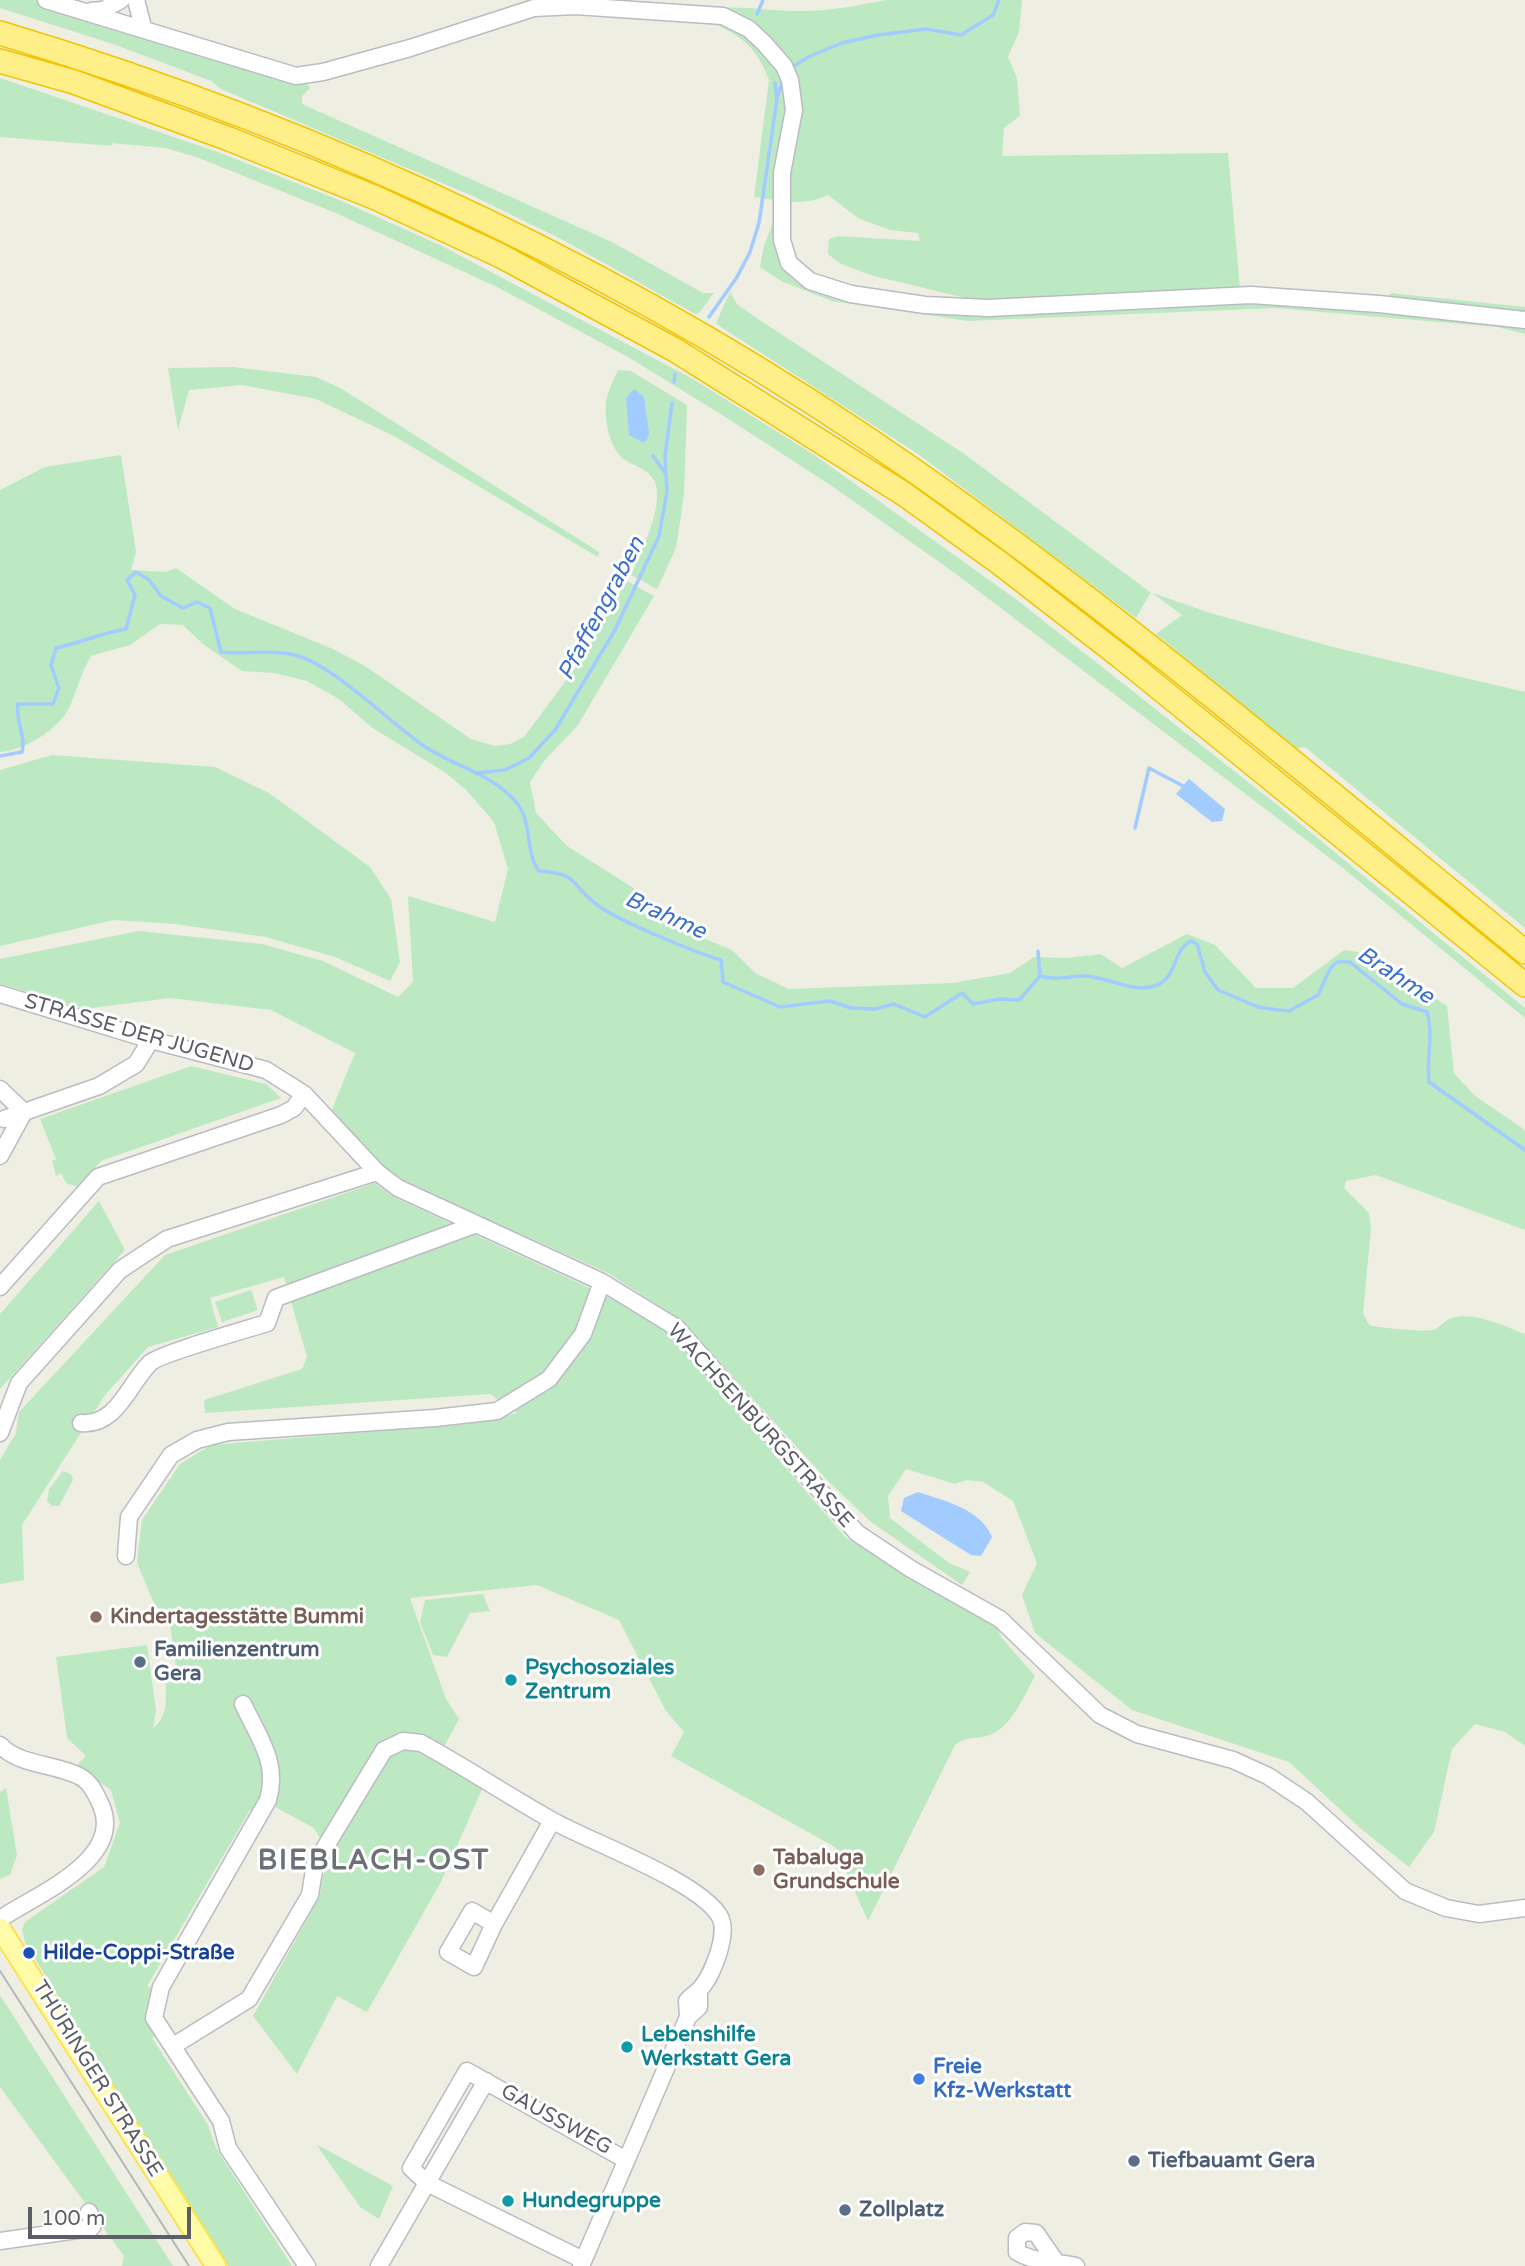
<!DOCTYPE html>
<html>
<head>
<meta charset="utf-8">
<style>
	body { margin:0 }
	#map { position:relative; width:1525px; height:2266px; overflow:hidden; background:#efeee2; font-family:"Varela Round",sans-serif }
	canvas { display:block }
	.scale { position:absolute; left:28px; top:2207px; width:163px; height:32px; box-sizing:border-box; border:4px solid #5b5e65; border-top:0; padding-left:9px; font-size:21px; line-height:24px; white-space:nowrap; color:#5b5e65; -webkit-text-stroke:5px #fff; paint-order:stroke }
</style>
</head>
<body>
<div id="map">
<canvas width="1525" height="2266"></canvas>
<div class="scale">100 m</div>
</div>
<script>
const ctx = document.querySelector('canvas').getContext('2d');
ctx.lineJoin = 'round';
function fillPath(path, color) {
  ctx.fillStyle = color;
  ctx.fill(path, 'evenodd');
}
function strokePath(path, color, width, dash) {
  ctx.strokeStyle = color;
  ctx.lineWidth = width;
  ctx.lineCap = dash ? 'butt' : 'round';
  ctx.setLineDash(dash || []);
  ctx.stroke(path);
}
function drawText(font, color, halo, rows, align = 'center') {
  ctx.font = font + ' "Varela Round",sans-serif';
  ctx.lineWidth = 6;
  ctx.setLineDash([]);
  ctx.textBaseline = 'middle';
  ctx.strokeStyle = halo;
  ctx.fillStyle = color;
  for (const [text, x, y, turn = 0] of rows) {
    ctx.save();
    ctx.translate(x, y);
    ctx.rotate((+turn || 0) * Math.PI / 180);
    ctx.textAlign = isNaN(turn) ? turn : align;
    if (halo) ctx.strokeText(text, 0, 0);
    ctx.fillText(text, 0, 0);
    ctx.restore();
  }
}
fillPath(new Path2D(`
	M 0,0 L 34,0 L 253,69 L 306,82 L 310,88 L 302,96 L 302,104 L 612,242 L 703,293 L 714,293 L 699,313 L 695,314 L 563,240 L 475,197 L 221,89 L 211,81 L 113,44 L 0,8 Z
	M 886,0 L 1022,0 L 1019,32 L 1008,57 L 1017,78 L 1020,116 L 1004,128 L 1002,156 L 1228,153 L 1240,289 L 982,302 L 870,275 L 839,263 L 828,254 L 829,239 L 838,236 L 920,241 L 918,233 L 890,230 L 858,218 L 828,195 C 803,207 781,201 754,197 L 769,80 C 758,51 745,38 717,25 L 718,8 C 747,6 775,12 805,11 C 831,11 859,5 886,0 Z
	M 0,78 L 218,152 L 344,202 L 442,246 L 693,379 L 816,456 L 1017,600 L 1276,804 L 1525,1008 L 1525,1018 L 1343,868 L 956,574 L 832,486 L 719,413 L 628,357 L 499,288 L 338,214 L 199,158 L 166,148 L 111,143 L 113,146 L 0,137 Z
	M 777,211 C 779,228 778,250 783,266 C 792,293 849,298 873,303 L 1259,300 L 1525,324 L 1525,334 L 1497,327 L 1275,308 L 968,321 L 832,301 L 781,281 L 760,267 L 764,246 Z
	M 730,292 L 737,304 L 755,317 L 963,453 L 1150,592 L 1210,613 L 1333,647 L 1525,692 L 1525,928 L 1305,747 L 1296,748 L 1156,634 L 1182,615 L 1151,592 L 1136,618 L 918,454 L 721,327 L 716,323 Z
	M 1390,293 L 1525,307 L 1525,314 L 1389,300 Z
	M 233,367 L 316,377 L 342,389 L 599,552 L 598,557 L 392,435 L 316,399 L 242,385 L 189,390 L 178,430 L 168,368 Z
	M 618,370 L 631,371 L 687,405 L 684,495 L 676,548 L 657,589 L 631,575 C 641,552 664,507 655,482 C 649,469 636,467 625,460 C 609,449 604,419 606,401 C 608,391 614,379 618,370 Z
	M 121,455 L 136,552 L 131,570 L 166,572 L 176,568 L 235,609 L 333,649 L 365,666 L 471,739 L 495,746 L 510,744 L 524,737 L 579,663 L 627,581 L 654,596 L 578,725 L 544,761 L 530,782 L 536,813 L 567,846 L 632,887 L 700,937 L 732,950 L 755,973 L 789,989 L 953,983 L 1010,973 L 1034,957 L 1067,958 L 1101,954 L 1122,968 L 1187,934 L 1215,945 L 1256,988 L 1293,988 L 1344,950 C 1394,955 1406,981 1447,1006 L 1454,1073 L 1474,1095 L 1525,1130 L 1525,1230 L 1376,1175 L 1346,1181 L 1344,1188 L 1369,1213 L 1371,1228 L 1363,1313 L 1369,1325 C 1379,1328 1424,1332 1433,1330 C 1440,1328 1445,1320 1451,1318 C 1475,1311 1504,1326 1525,1334 L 1525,1746 L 1505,1732 L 1475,1724 L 1452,1749 L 1434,1832 L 1409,1867 L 1360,1828 L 1289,1762 L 1132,1710 L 1035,1633 L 1022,1595 L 1037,1563 L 1013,1501 L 983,1482 L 967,1480 L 955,1484 L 906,1469 L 888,1496 L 890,1518 L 949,1563 L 970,1572 L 962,1585 L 871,1522 L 827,1480 L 682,1321 L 608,1273 L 393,1177 L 330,1114 L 355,1053 L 271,1010 L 170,998 L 84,1009 L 0,984 L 0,959 L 138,931 L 262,944 L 323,961 L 398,997 L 413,982 L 408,896 L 495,922 L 508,869 L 494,822 L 466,790 L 446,773 L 371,727 L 339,699 L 307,681 L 274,673 L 242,671 L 204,645 L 183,625 L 160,624 L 130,645 L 91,656 C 81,673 77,691 69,708 C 58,730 23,751 0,752 L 0,490 L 45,467 Z
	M 52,755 L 215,767 L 269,793 L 370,867 L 391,899 L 400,962 L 390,981 L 335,957 L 266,937 L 175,924 L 114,920 L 0,946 L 0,770 Z
	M 191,1066 L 266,1084 L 281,1098 L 101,1161 L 78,1187 L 66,1183 L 61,1173 L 56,1176 L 52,1161 L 56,1159 L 40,1119 Z
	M 375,1183 L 396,1198 L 613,1299 L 672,1335 L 846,1538 L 997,1627 L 1001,1637 L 1035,1676 C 1023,1697 1014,1723 992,1734 C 979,1740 968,1735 955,1745 L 868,1921 L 835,1847 L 671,1756 L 684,1732 L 666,1711 L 619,1620 L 537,1585 L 410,1598 L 446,1699 L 459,1719 L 437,1760 L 483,1787 L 441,1882 L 367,2012 L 337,1996 L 297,2074 L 253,2016 L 320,1896 L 323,1875 L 332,1859 L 314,1828 L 264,1801 L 257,1812 L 250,1810 L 147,1986 L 154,1989 L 148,2015 L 157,2034 L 152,2038 L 208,2125 L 216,2148 L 292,2266 L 228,2266 L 163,2169 L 25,1942 L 22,1929 L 25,1922 L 104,1867 L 120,1823 L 111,1790 L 76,1766 L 86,1756 L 67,1738 L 56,1657 L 147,1645 L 156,1710 L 153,1728 C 169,1716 166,1696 165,1678 L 176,1668 L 168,1610 L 156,1608 L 137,1563 L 142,1520 L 180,1464 L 211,1445 L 461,1424 L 517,1413 L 490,1394 L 205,1413 L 204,1400 L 302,1369 L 307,1357 L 284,1277 L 210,1298 L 218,1327 L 148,1347 L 105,1395 L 22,1525 L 24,1580 L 0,1584 L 0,1460 L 16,1433 L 19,1412 L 165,1255 Z
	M 99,1201 L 125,1250 L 0,1389 L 0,1314 Z
	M 251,1290 L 258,1310 L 222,1322 L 215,1302 Z
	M 63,1471 L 71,1474 L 73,1480 L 59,1506 L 52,1506 L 47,1501 L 49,1489 Z
	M 483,1594 L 490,1611 L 470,1613 L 447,1657 L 433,1655 L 420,1622 L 425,1600 Z
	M 6,1788 L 17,1855 L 10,1875 L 0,1879 L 0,1792 Z
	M 0,1995 L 173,2266 L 122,2266 L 124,2256 L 0,2087 Z
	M 316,2144 L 393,2186 L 379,2219 L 360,2207 Z`), '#bde9c2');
fillPath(new Path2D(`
	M 634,389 L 644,397 L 649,433 L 647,440 L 642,442 L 629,435 L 626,398 Z
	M 1189,779 L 1225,809 L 1222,821 L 1212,822 L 1176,794 Z
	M 918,1492 C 944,1501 980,1508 992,1537 L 981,1556 L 971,1555 L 901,1511 L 904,1498 Z`), '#a2cbff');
strokePath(new Path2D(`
	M 757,14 L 763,0
	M 791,68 L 808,57 L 842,43 L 878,35 L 926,29 L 961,35 L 993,15 L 999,0
	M 777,97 L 783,81
	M 709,317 L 737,277 L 750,252 L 759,223 L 777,99 L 775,83
	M 674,382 L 675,374
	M 653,456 L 666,474
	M 0,756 L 22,752 C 26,734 15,721 18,704 L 53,704 L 59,688 L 51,665 L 56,648 C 80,643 101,633 126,629 L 135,595 L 127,580 L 136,572 L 149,580 L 161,596 L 183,608 L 197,602 L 210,608 L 221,652 C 246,655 270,649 295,655 C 330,663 390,722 421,744 C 450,765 492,773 516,802 C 534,824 524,851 539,871 C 580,874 568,882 596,904 C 616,920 694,952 721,960 L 723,982 L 780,1007 L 830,1001 L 851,1008 L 875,1009 L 894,1004 L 925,1017 L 962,993 L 973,1004 L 999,999 L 1019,1000 L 1040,976 C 1056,981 1068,976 1084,976 C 1109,976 1140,999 1164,981 C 1177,970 1174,950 1191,941 L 1197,944 L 1205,972 L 1218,990 L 1258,1007 L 1278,1010 L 1289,1011 L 1318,995 L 1330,969 L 1337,962 L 1350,962 L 1402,1004 L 1427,1012 C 1434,1035 1426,1058 1429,1082 L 1525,1150
	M 476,773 L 505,770 L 529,758 L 555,730 L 615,630 L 659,536 L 667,492 L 665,456 L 672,403
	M 1135,828 L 1149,768 L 1183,786
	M 1038,951 L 1040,976`), '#a2cbff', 3.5);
const minor = new Path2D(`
	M 46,0 L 296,76 L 323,72 L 410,48 L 534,8 L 575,6 L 723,16 L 749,29 L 764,43 L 784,66 L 790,80 L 794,110 L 782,173 L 782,240 L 789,263 L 810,281 L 851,294 L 925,305 L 988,308 L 1251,295 L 1379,304 L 1525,320
	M 136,0 L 143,27
	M 91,11 L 103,10 L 121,0
	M 0,994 L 151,1040 L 266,1070 L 304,1094 L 377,1172 L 398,1188 L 602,1282 L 677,1328 L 857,1533 L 911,1569 L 1000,1619 L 1100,1715 L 1137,1734 L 1233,1760 L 1268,1776 L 1307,1802 L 1405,1891 L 1446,1908 L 1479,1914 L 1525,1908
	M 0,1089 L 24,1112 L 0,1156
	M 4,1119 L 99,1086 L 136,1064 L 151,1040
	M 0,1287 L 98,1177 L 281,1115 L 294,1108 L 304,1094
	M 81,1423 C 117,1426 128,1385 150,1363 C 159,1354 248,1329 267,1323 L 276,1298 L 474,1225
	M 0,1433 L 19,1383 L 120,1270 L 167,1239 L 377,1172
	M 126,1556 L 129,1517 L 171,1455 L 197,1440 L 228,1432 L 435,1418 L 497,1411 L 549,1379 L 583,1334 L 602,1282
	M 243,1704 C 259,1738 279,1763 268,1800 L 161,1987 L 154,2018 L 221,2121 L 228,2148 L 307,2266
	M 0,1745 C 20,1766 53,1763 79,1776 C 90,1781 96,1794 101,1805 C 125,1860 35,1895 0,1919
	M 494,1924 L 472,1911 L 448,1952 L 474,1967 L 494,1924 L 552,1821
	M 173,2046 L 249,1999 L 310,1895 L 315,1864 L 384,1750 L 403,1741 L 421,1743 C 467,1768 510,1797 555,1822 C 593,1843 701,1882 720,1917 C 729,1934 712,1978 698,1991 C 694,1995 691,1996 687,2001 L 688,2017
	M 0,2241 L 91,2228 L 93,2225 L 89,2212
	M 583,2260 L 427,2183 L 411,2168 L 467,2071 L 626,2160
	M 1056,2262 L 1036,2233 L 1025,2232 L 1017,2238 L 1017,2252 C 1033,2262 1057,2262 1076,2266
	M 379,2266 L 486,2081
	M 581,2266 L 688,2017 L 699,2007 L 699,1990`);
const major = new Path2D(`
	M 0,1928 L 216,2266`);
const highway = new Path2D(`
	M 0,33 C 326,131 636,276 916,472 C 1127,620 1325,789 1525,952
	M 0,61 L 74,82 L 229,139 L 376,198 L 501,256 L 675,350 L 904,494 L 1001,564 L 1121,657 L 1525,985`);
strokePath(minor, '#babcc3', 19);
strokePath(major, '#fde14e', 23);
strokePath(highway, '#f1c300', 26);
strokePath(minor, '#fff', 16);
strokePath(major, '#fffba7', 19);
strokePath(highway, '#ffef89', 23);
strokePath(new Path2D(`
	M 0,1971 L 189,2266`), '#b6b7b8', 2);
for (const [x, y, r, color] of [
	[96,1617,7,"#8d6e63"],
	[140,1662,7,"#5c6f8a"],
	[511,1680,7,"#0f9aa8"],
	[759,1870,7,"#8d6e63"],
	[29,1953,7,"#1a4fb4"],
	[627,2047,7,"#0f9aa8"],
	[919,2079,7,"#3f7fe0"],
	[1134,2161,7,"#5c6f8a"],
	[508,2201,7,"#0f9aa8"],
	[845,2210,7,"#5c6f8a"]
]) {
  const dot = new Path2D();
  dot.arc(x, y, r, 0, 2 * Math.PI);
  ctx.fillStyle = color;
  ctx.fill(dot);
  strokePath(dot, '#fff', 2.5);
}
drawText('21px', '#5b5e65', '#fff', [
	["STRASSE DER JUGEND",139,1034,16],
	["WACHSENBURGSTRASSE",760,1426,48],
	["THÜRINGER STRASSE",97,2079,58],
	["GAUSSWEG",556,2120,29]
]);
drawText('bold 21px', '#785e54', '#fff', [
	["Kindertagesstätte Bummi",110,1617],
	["Tabaluga",773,1858],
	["Grundschule",773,1882]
], 'left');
drawText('bold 21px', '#4e5e75', '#fff', [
	["Familienzentrum",154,1650],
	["Gera",154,1674],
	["Tiefbauamt Gera",1148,2161],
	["Zollplatz",859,2210]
], 'left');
drawText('bold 21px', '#0d838f', '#fff', [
	["Psychosoziales",525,1668],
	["Zentrum",525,1692],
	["Lebenshilfe",641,2035],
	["Werkstatt Gera",641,2059],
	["Hundegruppe",522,2201]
], 'left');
drawText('bold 21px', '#164399', '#fff', [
	["Hilde-Coppi-Straße",43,1953]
], 'left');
drawText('bold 21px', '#366cbe', '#fff', [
	["Freie",933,2067],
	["Kfz-Werkstatt",933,2091]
], 'left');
drawText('italic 23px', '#3b70cc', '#fff', [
	["Pfaffengraben",602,609,-62],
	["Brahme",665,916,24],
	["Brahme",1395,976,33]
]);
ctx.letterSpacing = '2px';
drawText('bold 28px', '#6c7077', '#fff', [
	["BIEBLACH-OST",374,1862]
]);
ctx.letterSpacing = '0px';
</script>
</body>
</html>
